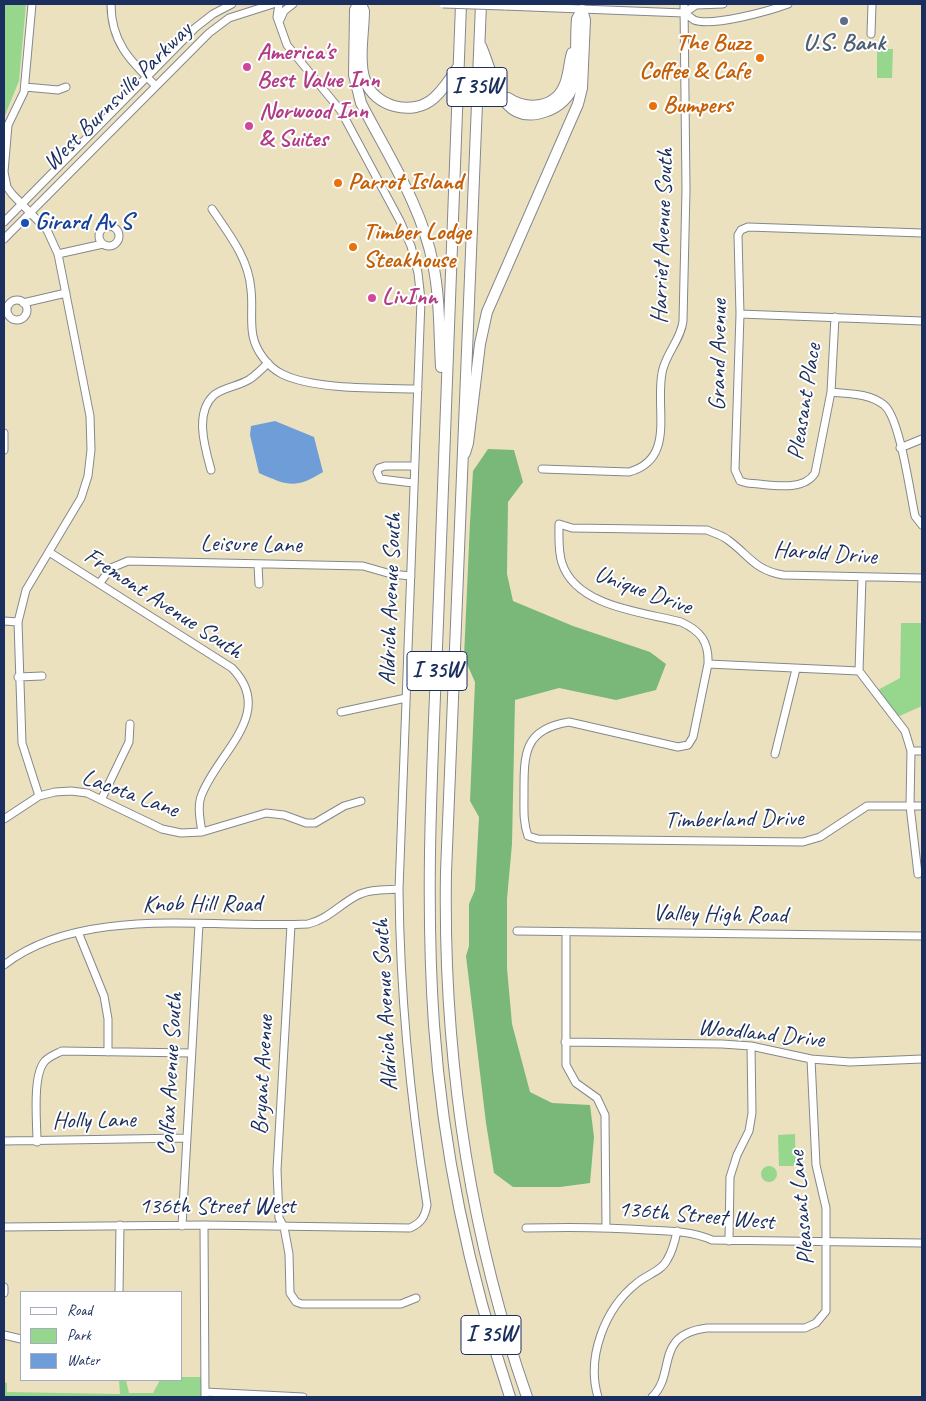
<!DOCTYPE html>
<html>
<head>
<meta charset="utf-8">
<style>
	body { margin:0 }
	#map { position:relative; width:926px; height:1401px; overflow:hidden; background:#ece1bf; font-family:Caveat,sans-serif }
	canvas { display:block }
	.frame { position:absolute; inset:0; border:5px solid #1b2f5e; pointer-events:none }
	.legend { position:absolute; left:20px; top:1291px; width:162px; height:90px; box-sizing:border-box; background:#fff; border:1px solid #a4acbf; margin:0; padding:6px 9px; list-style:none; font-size:15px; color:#1b2f5e }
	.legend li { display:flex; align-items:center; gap:10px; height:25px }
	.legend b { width:25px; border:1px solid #a4acbf }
</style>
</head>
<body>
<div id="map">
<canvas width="926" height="1401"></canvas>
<div class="frame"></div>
<ul class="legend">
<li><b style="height:6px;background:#fff"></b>Road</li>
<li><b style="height:14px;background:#97d78d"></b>Park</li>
<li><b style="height:14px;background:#6e9dd7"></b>Water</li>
</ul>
</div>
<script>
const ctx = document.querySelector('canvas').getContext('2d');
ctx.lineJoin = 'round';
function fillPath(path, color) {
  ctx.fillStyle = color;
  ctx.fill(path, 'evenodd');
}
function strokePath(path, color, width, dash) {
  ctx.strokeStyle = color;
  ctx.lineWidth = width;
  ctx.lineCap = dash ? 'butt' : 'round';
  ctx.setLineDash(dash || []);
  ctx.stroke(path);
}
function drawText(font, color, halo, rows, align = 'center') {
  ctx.font = font + ' Caveat,sans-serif';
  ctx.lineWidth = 4;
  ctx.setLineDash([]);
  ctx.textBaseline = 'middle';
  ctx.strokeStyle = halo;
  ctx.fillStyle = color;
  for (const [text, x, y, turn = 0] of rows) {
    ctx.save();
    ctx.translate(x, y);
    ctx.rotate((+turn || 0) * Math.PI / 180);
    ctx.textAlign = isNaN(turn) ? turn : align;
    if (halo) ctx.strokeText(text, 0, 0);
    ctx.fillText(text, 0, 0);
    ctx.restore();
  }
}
fillPath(new Path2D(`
	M 4,4 L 26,4 L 19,81 L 4,118 Z
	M 877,49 L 893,49 L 892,78 L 877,78 Z
	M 901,623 L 922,623 L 922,706 L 895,718 L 874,692 L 900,678 Z
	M 795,1134 L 796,1166 L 779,1166 L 778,1135 Z
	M761 1174a8 8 0 1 1 16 0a8 8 0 1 1-16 0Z
	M 181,1377 L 205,1377 L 205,1397 L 4,1397 L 4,1382 L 7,1383 L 7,1392 L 120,1394 L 119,1380 L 126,1380 L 129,1393 L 153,1393 L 160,1380 L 181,1380 Z`), '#97d78d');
fillPath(new Path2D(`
	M 488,449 L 514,450 L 523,482 L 508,502 L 507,574 L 513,601 L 573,626 L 650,652 L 666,664 L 656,690 L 616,700 L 559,688 L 515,700 L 512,844 L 507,899 L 507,968 L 512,1024 L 530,1092 L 552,1103 L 590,1105 L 594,1137 L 590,1183 L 560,1187 L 513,1187 L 494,1173 L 486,1123 L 466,956 L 469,946 L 469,904 L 475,890 L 479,817 L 470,801 L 475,682 L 464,657 L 470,522 L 473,471 Z`), '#79b878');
fillPath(new Path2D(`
	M 275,421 L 314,437 L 323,472 C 296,489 288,486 259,473 L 250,435 L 251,426 Z`), '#6e9dd7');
const minor = new Path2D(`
	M 32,4 L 24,92 L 8,125 L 4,172 L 7,187 L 12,194 L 47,230 L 58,254 L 90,416 L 91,450 L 88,476 L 81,498 L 26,590 L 18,622 L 22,743 L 39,796
	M 111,4 C 111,41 129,60 155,85
	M 504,6 L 684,13 C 688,15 691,18 694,20 C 712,27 769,11 788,4
	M 684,13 L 696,5 L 723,4
	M 280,20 L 284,11 L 293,4
	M 871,34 L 872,4
	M 25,87 L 58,90 L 66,87
	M 212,209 C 229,234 249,259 251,290 C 253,305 250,322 253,336 C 256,351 268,367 282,374 C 314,390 382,388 418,389
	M 4,222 L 195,28 L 213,14 L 232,4
	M99 236a10 10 0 1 1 20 0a10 10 0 1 1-20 0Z
	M 4,239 L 209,33 L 229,18 L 273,4
	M 58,254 L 103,244
	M7 310a10 10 0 1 1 20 0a10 10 0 1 1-20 0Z
	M 23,303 L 66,293
	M 740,314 L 922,321
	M 835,317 L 831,392 L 815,473 C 803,493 768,484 747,483 L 740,481 L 735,470 L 740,314 L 738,235 L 741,230 L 748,227 L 922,233
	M 831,392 C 849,394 869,393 884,405 C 900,418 910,493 915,516 L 922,525
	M 4,433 L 4,450
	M 900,448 L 922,439
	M 542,469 L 629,472 C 676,459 655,410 662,373 C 665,354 681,340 683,321 L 686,190 L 684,4
	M 211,470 C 205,448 194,413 214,395 C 224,387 240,386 250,379 C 256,375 262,369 268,363
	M 413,483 L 380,479 L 377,472 L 379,468 L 385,466 L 414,466
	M 49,552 L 232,668 C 276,713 219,751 202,794 C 197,805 200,820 202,832
	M 258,565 L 259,584
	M 862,577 L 859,671 L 905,731 L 911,751 L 910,806 L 918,874
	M 99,584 L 111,568 L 128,561 L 363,566 L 391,574 L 411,576
	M 4,621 L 18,622
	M 708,664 L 693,737 L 688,745 L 678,747 L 569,722 C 523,729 524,755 524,794 C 524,809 523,822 528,836 L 538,839 L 803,842 L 820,837 L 867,806 L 922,806
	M 859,671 L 708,664 C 709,642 701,631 681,622 C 643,612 576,607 562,563 C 558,551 559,537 559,524 L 572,528 L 707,530 C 713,533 722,535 728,540 C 749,555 754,570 783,575 L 922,578
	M 18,677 L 42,676
	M 341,712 L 406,698
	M 911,751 L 922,751
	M 775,754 L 796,669
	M 101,800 L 129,742 L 130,724
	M 4,819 L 39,796 L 55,792 L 71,791 L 87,793 L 162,829 L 181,833 L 202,832 L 266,813 L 284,815 L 306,823 L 315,823 L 344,806 L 361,801
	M 291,925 L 277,1170 L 279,1218 L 284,1227 L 289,1254 L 290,1293 L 296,1302 L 302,1304 L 401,1304 L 416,1298
	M 517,931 L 922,936
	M 78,932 L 104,996 L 108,1019 L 108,1052
	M 566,932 L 566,1065 L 576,1083 L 597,1098 L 605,1115 L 606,1227
	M 4,965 C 82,904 214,929 308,924 C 328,919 338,906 356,896 C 369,889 385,890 399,889
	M 565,1042 L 722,1044 L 751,1046 L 811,1059 L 850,1062 L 922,1059
	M 4,1141 L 186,1138
	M 37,1142 C 37,1122 32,1075 45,1061 C 50,1056 56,1054 62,1051 L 191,1053
	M 204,1225 L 205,1397
	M 182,1226 L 199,924
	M 4,1227 L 204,1225 L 410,1228 C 421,1223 425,1217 427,1205 C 410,1098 400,998 399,889 L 421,300 L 418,273 L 411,246 L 400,221 L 341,111 L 287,45 L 277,17 L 279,4
	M 526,1228 C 567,1227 607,1227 647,1230 C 670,1231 691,1231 712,1240 L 922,1243
	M 729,1241 L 730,1177 L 737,1155 L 749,1131 L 752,1113 L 751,1046
	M 119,1292 L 120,1225
	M 4,1293 L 4,1287
	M 4,1335 L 21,1339
	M 205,1392 L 303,1397
	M 598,1397 C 586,1357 605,1308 637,1283 C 646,1275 662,1271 667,1260 C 672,1252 675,1241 677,1231
	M 652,1397 C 677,1373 653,1335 707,1328 L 805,1328 L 816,1323 L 826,1311 L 826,1208 L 816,1165 L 811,1059`);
const highway = new Path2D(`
	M 358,4 L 355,10 L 354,75 L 361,103 C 387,154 422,206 433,264 C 440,297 439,333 441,367
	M 361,4 L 364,11 C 364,30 358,62 365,80 C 374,107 413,117 434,98 C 444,89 451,78 458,67
	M 461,4 C 452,201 445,398 439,595 C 434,738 424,882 434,1025 C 443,1152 470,1277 510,1397
	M 481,4 L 446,872 C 443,1051 468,1228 527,1397
	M 481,46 C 494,75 500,129 547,111 C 559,107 570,97 573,85 C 578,67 575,39 577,19 L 582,10
	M 508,98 C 528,111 556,108 565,84 C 569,74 569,63 572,53
	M 465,453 L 468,443 L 480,344 L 487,312 L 578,104 L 582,88 L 585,20 L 582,10`);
strokePath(minor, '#84888e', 9);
strokePath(highway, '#84888e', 12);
strokePath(minor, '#fff', 7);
strokePath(highway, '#fff', 10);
const minorBridge = new Path2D(`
	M 443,4 L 504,6`);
strokePath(minorBridge, '#84888e', 9, []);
strokePath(minorBridge, '#fff', 7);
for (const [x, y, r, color] of [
	[844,21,5,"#5c6f8a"],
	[760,58,5,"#e8710a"],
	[247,67,5,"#d1479c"],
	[653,106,5,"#e8710a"],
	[249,126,5,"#d1479c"],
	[338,183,5,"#e8710a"],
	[25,223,5,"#1a4fb4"],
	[353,247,5,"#e8710a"],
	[372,298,5,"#d1479c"]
]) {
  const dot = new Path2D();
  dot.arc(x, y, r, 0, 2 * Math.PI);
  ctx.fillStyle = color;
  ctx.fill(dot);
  strokePath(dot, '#fff', 2);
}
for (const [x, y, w] of [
	[477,87,60],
	[437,671,60],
	[491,1335,60]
]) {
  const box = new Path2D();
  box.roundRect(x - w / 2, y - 19.5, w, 39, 4);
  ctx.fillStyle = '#fff';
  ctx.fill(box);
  strokePath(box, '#1b2f5e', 1);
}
drawText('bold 22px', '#1b2f5e', null, [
	["I 35W",477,87],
	["I 35W",437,671],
	["I 35W",491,1335]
]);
drawText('bold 24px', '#c56008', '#fff', [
	["The Buzz",750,44,"right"],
	["Coffee & Cafe",750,72,"right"],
	["Bumpers",663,106],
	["Parrot Island",348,183],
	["Timber Lodge",363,233],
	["Steakhouse",363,261]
], 'left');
drawText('bold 24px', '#4e5e75', '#fff', [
	["U.S. Bank",844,44]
]);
drawText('bold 24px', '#b23c85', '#fff', [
	["America's",257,53],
	["Best Value Inn",257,81],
	["Norwood Inn",259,112],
	["& Suites",259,140],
	["LivInn",382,298]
], 'left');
drawText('24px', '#1b2f5e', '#fff', [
	["West Burnsville Parkway",118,97,-45],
	["Harriet Avenue South",663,236,-88],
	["Grand Avenue",719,355,-89],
	["Pleasant Place",805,402,-81],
	["Leisure Lane",251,545,1],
	["Harold Drive",825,554,4],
	["Unique Drive",643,591,20],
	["Aldrich Avenue South",391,599,-88],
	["Fremont Avenue South",163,604,33],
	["Lacota Lane",130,794,20],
	["Timberland Drive",734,820,-1],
	["Knob Hill Road",202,905],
	["Valley High Road",720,915,1],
	["Aldrich Avenue South",386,1005,-93],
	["Woodland Drive",761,1034,6],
	["Colfax Avenue South",171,1074,-87],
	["Bryant Avenue",263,1075,-87],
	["Holly Lane",94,1121,-1],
	["136th Street West",217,1207],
	["Pleasant Lane",802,1208,-95],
	["136th Street West",696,1216,5]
]);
drawText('bold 24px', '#164399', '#fff', [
	["Girard Av S",35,223]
], 'left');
</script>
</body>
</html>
